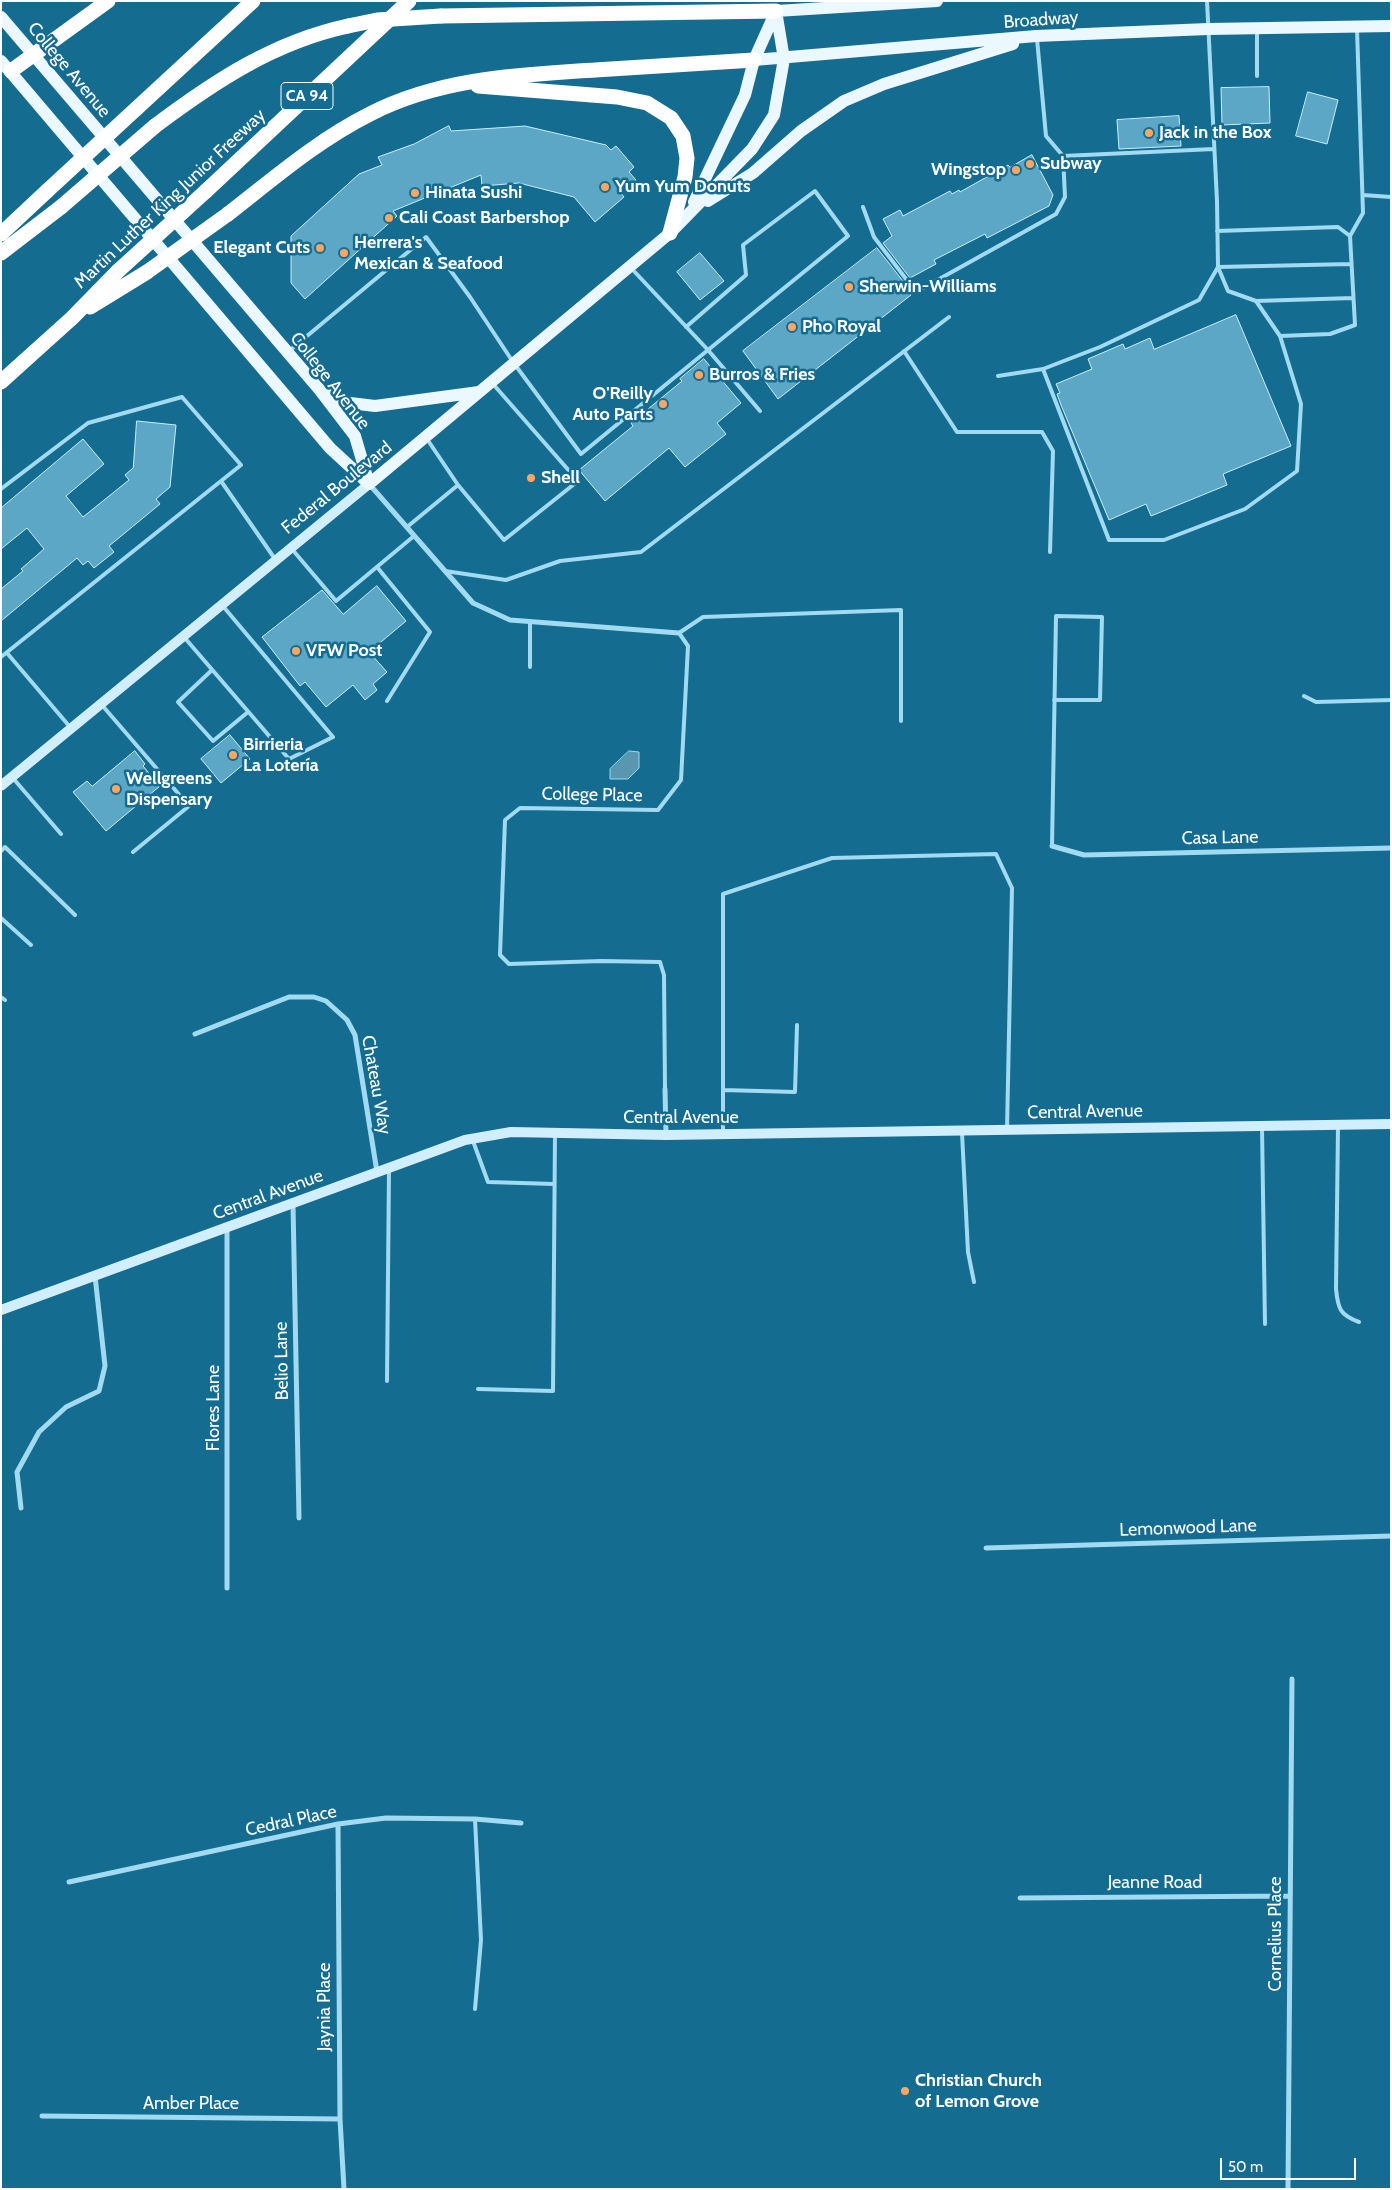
<!DOCTYPE html>
<html>
<head>
<meta charset="utf-8">
<style>
	body { margin:0 }
	#map { position:relative; width:1392px; height:2190px; overflow:hidden; background:#156c91; font-family:Cabin,sans-serif }
	canvas { display:block }
	.frame { position:absolute; inset:0; border:2px solid #fff; pointer-events:none }
	.scale { position:absolute; left:1220px; top:2158px; width:136px; height:22px; box-sizing:border-box; border:2px solid #fff; border-top:0; padding-left:6px; font-size:15px; line-height:18px; white-space:nowrap; color:#fff; -webkit-text-stroke:4px #156c91; paint-order:stroke }
</style>
</head>
<body>
<div id="map">
<canvas width="1392" height="2190"></canvas>
<div class="frame"></div>
<div class="scale">50 m</div>
</div>
<script>
const ctx = document.querySelector('canvas').getContext('2d');
ctx.lineJoin = 'round';
function fillPath(path, color) {
  ctx.fillStyle = color;
  ctx.fill(path, 'evenodd');
}
function strokePath(path, color, width, dash) {
  ctx.strokeStyle = color;
  ctx.lineWidth = width;
  ctx.lineCap = dash ? 'butt' : 'round';
  ctx.setLineDash(dash || []);
  ctx.stroke(path);
}
function drawText(font, color, halo, rows, align = 'center') {
  ctx.font = font + ' Cabin,sans-serif';
  ctx.lineWidth = 5;
  ctx.setLineDash([]);
  ctx.textBaseline = 'middle';
  ctx.strokeStyle = halo;
  ctx.fillStyle = color;
  for (const [text, x, y, turn = 0] of rows) {
    ctx.save();
    ctx.translate(x, y);
    ctx.rotate((+turn || 0) * Math.PI / 180);
    ctx.textAlign = isNaN(turn) ? turn : align;
    if (halo) ctx.strokeText(text, 0, 0);
    ctx.fillText(text, 0, 0);
    ctx.restore();
  }
}
const water = new Path2D(`
	M 629,751 L 639,752 L 639,768 L 628,779 L 610,779 L 610,769 Z`);
fillPath(water, '#5996af');
strokePath(water, '#94daf4', 1);
const building = new Path2D(`
	M 1269,87 L 1270,123 L 1222,125 L 1221,88 Z
	M 1308,92 L 1338,100 L 1327,144 L 1296,136 Z
	M 1179,116 L 1181,146 L 1119,149 L 1117,120 Z
	M 449,126 L 451,131 L 525,126 L 606,145 L 611,150 L 616,146 L 634,167 L 629,172 L 636,180 L 621,193 L 624,197 L 595,222 L 574,197 L 519,183 L 482,186 L 481,175 L 393,211 L 397,216 L 305,299 L 291,283 L 291,236 L 359,174 L 382,165 L 378,157 L 414,144 Z
	M 1032,155 L 1053,195 L 1049,206 L 987,238 L 985,234 L 934,260 L 936,264 L 910,278 L 883,243 L 892,236 L 883,219 L 900,210 L 903,216 L 950,191 L 952,194 L 959,190 L 960,192 L 1008,165 L 1010,167 Z
	M 877,248 L 903,281 L 901,282 L 911,295 L 778,399 L 743,351 Z
	M 700,253 L 724,281 L 700,300 L 677,272 Z
	M 1236,315 L 1291,446 L 1223,474 L 1227,485 L 1151,516 L 1146,504 L 1109,520 L 1061,405 L 1057,394 L 1060,393 L 1056,384 L 1092,369 L 1088,359 L 1123,344 L 1125,349 L 1150,338 L 1154,349 Z
	M 704,359 L 741,403 L 717,423 L 726,434 L 685,467 L 669,448 L 605,501 L 579,470 L 633,426 L 631,423 L 682,381 L 680,379 Z
	M 137,421 L 176,425 L 170,487 L 156,499 L 160,504 L 109,546 L 114,552 L 94,568 L 88,561 L 83,565 L 77,558 L 1,621 L 1,589 L 23,571 L 21,569 L 44,549 L 27,528 L 1,549 L 1,508 L 83,439 L 104,464 L 66,496 L 83,517 L 129,480 L 125,475 L 133,468 Z
	M 377,586 L 406,621 L 369,652 L 387,672 L 373,684 L 377,690 L 365,700 L 353,685 L 326,707 L 305,682 L 300,686 L 262,637 L 322,590 L 343,614 Z
	M 230,735 L 250,759 L 221,783 L 201,759 Z
	M 135,751 L 145,764 L 143,766 L 160,786 L 106,831 L 73,792 L 87,781 L 92,786 Z`);
fillPath(building, '#5ca7c5');
strokePath(building, '#c8eefc', 1);
strokePath(new Path2D(`
	M 1207,1 L 1217,201 L 1218,267 L 1228,291 L 1256,301 L 1280,336 L 1330,334 L 1355,325 L 1350,236 L 1363,213 L 1357,29
	M 1257,31 L 1257,76
	M 1063,156 L 1214,149
	M 1363,195 L 1391,197
	M 863,207 L 874,237 L 916,292 L 1056,214 L 1065,197 L 1063,156 L 1046,136 L 1037,39
	M 1217,231 L 1338,227 L 1350,236
	M 1256,301 L 1353,298
	M 686,327 L 746,275 L 743,245 L 815,191 L 848,236 L 708,350 L 760,411
	M 289,351 L 426,237 L 470,297 L 513,362 L 581,454 L 708,350 L 632,269
	M 904,351 L 957,432 L 1042,432 L 1053,451 L 1050,552
	M 1043,369 L 1109,540 L 1164,540 L 1245,509 L 1297,471 L 1301,404 L 1280,336
	M 998,376 L 1043,369 L 1100,347 L 1199,300 L 1218,267 L 1351,264
	M 427,439 L 458,485 L 504,540 L 578,481 L 493,384
	M 1,489 L 88,423 L 182,397 L 241,465 L 221,481 L 275,559
	M 407,527 L 458,485
	M 291,548 L 336,601 L 414,536
	M 377,567 L 430,632 L 387,701
	M 445,571 L 506,580 L 560,561 L 641,552 L 949,317
	M 184,637 L 289,759 L 333,737 L 222,605
	M 7,653 L 70,727
	M 1,657 L 221,481
	M 530,667 L 530,621
	M 212,670 L 178,702 L 213,741 L 248,712
	M 1304,696 L 1316,702 L 1391,700
	M 101,704 L 189,806 L 133,852
	M 12,777 L 61,834
	M 1052,846 L 1056,616 L 1102,617 L 1100,700 L 1054,700
	M 1,851 L 5,847 L 75,915
	M 1,918 L 31,945
	M 1,997 L 5,1000
	M 665,1089 L 664,975 L 660,962 L 601,961 L 509,964 L 500,955 L 505,820 L 520,808 L 658,810 L 681,780 L 688,646 L 679,633 L 703,617 L 901,610 L 901,721
	M 723,1090 L 795,1092 L 797,1025
	M 1338,1127 L 1336,1289 C 1338,1309 1340,1315 1359,1322
	M 1262,1128 L 1265,1324
	M 962,1133 L 968,1252 L 974,1282
	M 723,1134 L 723,894 L 832,858 L 996,854 L 1012,888 L 1007,1130
	M 473,1141 L 488,1182 L 554,1184
	M 387,1381 L 389,1170
	M 478,1389 L 553,1391 L 555,1133
	M 475,1819 L 481,1940 L 475,2009`), '#a2dbf1', 4);
strokePath(new Path2D(`
	M 370,485 L 473,603 L 510,620 L 679,633
	M 1052,846 L 1084,855 L 1391,848
	M 195,1034 L 289,997 L 314,997 L 326,1001 L 347,1020 L 355,1035 L 377,1172
	M 665,1089 L 666,1135
	M 293,1204 L 299,1518
	M 21,1508 L 17,1472 L 39,1432 L 66,1407 L 99,1391 L 105,1366 L 95,1276
	M 986,1548 L 1391,1536
	M 227,1588 L 227,1228
	M 338,1824 L 340,2119 L 344,2189
	M 69,1882 L 338,1824 L 386,1818 L 475,1819 L 521,1823
	M 1020,1898 L 1290,1896
	M 42,2116 L 340,2119
	M 1288,2189 L 1292,1679`), '#a2dbf1', 5);
strokePath(new Path2D(`
	M 1,786 L 369,484
	M 1,1310 L 465,1140 L 511,1132 L 666,1135 L 1391,1124`), '#d0eefb', 10);
strokePath(new Path2D(`
	M 776,11 L 937,1
	M 1,17 L 319,389 L 355,436 L 369,484
	M 754,60 L 1036,36 L 1208,29 L 1391,26
	M 1,61 L 330,448 L 369,484
	M 708,201 L 753,173 L 801,131 L 844,101 L 884,84 L 1013,44
	M 694,202 L 745,95 L 754,60 L 776,11
	M 323,392 L 342,402 L 375,406 L 479,392
	M 369,484 L 670,233 L 752,149 L 774,115 L 784,59 L 776,11`), '#ebf8ff', 12);
strokePath(new Path2D(`
	M 441,16 L 776,11
	M 11,71 L 108,1
	M 478,86 L 617,97 L 647,103 L 671,118 L 683,136 L 687,158 L 685,177 L 670,233
	M 137,108 L 253,1
	M 155,126 C 215,81 274,42 348,26
	M 206,191 L 409,1
	M 228,214 C 273,179 318,140 370,114 C 440,78 518,75 595,70 C 648,67 701,63 754,60
	M 1,234 L 47,191
	M 1,253 L 61,207
	M 90,307 L 147,272
	M 1,382 L 72,318 L 118,271`), '#fff', 15);
strokePath(new Path2D(`
	M 348,26 L 377,20 L 441,16
	M 47,191 L 137,108
	M 61,207 L 155,126
	M 118,271 L 206,191
	M 147,272 L 228,214`), '#fff', 15);
for (const [x, y, r, color] of [
	[1149,133,5,"#ffa761"],
	[1030,164,5,"#ffa761"],
	[1016,170,5,"#ffa761"],
	[605,187,5,"#ffa761"],
	[415,193,5,"#ffa761"],
	[389,218,5,"#ffa761"],
	[320,248,5,"#ffa761"],
	[344,253,5,"#ffa761"],
	[849,287,5,"#ffa761"],
	[792,327,5,"#ffa761"],
	[699,375,5,"#ffa761"],
	[663,404,5,"#ffa761"],
	[531,478,5,"#ffa761"],
	[296,651,5,"#ffa761"],
	[233,755,5,"#ffa761"],
	[116,789,5,"#ffa761"],
	[905,2091,5,"#ffa761"]
]) {
  const dot = new Path2D();
  dot.arc(x, y, r, 0, 2 * Math.PI);
  ctx.fillStyle = color;
  ctx.fill(dot);
  strokePath(dot, '#156c91', 2);
}
for (const [x, y, w] of [
	[307,96,52]
]) {
  const box = new Path2D();
  box.roundRect(x - w / 2, y - 13.5, w, 27, 4);
  ctx.fillStyle = '#156c91';
  ctx.fill(box);
  strokePath(box, '#fff', 1);
}
drawText('bold 16px', '#fff', null, [
	["CA 94",307,96]
]);
drawText('18px', '#fff', '#156c91', [
	["Broadway",1041,20,-4],
	["College Avenue",69,70,50],
	["Martin Luther King Junior Freeway",170,199,-43],
	["College Avenue",330,381,52],
	["Federal Boulevard",337,488,-39],
	["College Place",592,795,1],
	["Casa Lane",1220,838,-1],
	["Chateau Way",376,1085,80],
	["Central Avenue",1085,1112,-1],
	["Central Avenue",681,1118],
	["Central Avenue",268,1195,-20],
	["Belio Lane",282,1361,-91],
	["Flores Lane",214,1408,-90],
	["Lemonwood Lane",1188,1528,-2],
	["Cedral Place",291,1821,-12],
	["Jeanne Road",1155,1883],
	["Cornelius Place",1276,1934,-90],
	["Jaynia Place",325,2007,-90],
	["Amber Place",191,2104]
]);
drawText('bold 18px', '#fff', '#156c91', [
	["Jack in the Box",1159,133],
	["Subway",1040,164],
	["Wingstop",1006,170,"right"],
	["Yum Yum Donuts",615,187],
	["Hinata Sushi",425,193],
	["Cali Coast Barbershop",399,218],
	["Herrera's",354,243],
	["Mexican & Seafood",354,264],
	["Elegant Cuts",310,248,"right"],
	["Sherwin-Williams",859,287],
	["Pho Royal",802,327],
	["Burros & Fries",709,375],
	["O'Reilly",653,394,"right"],
	["Auto Parts",653,415,"right"],
	["Shell",541,478],
	["VFW Post",306,651],
	["Birrieria",243,745],
	["La Lotería",243,766],
	["Wellgreens",126,779],
	["Dispensary",126,800],
	["Christian Church",915,2081],
	["of Lemon Grove",915,2102]
], 'left');
</script>
</body>
</html>
